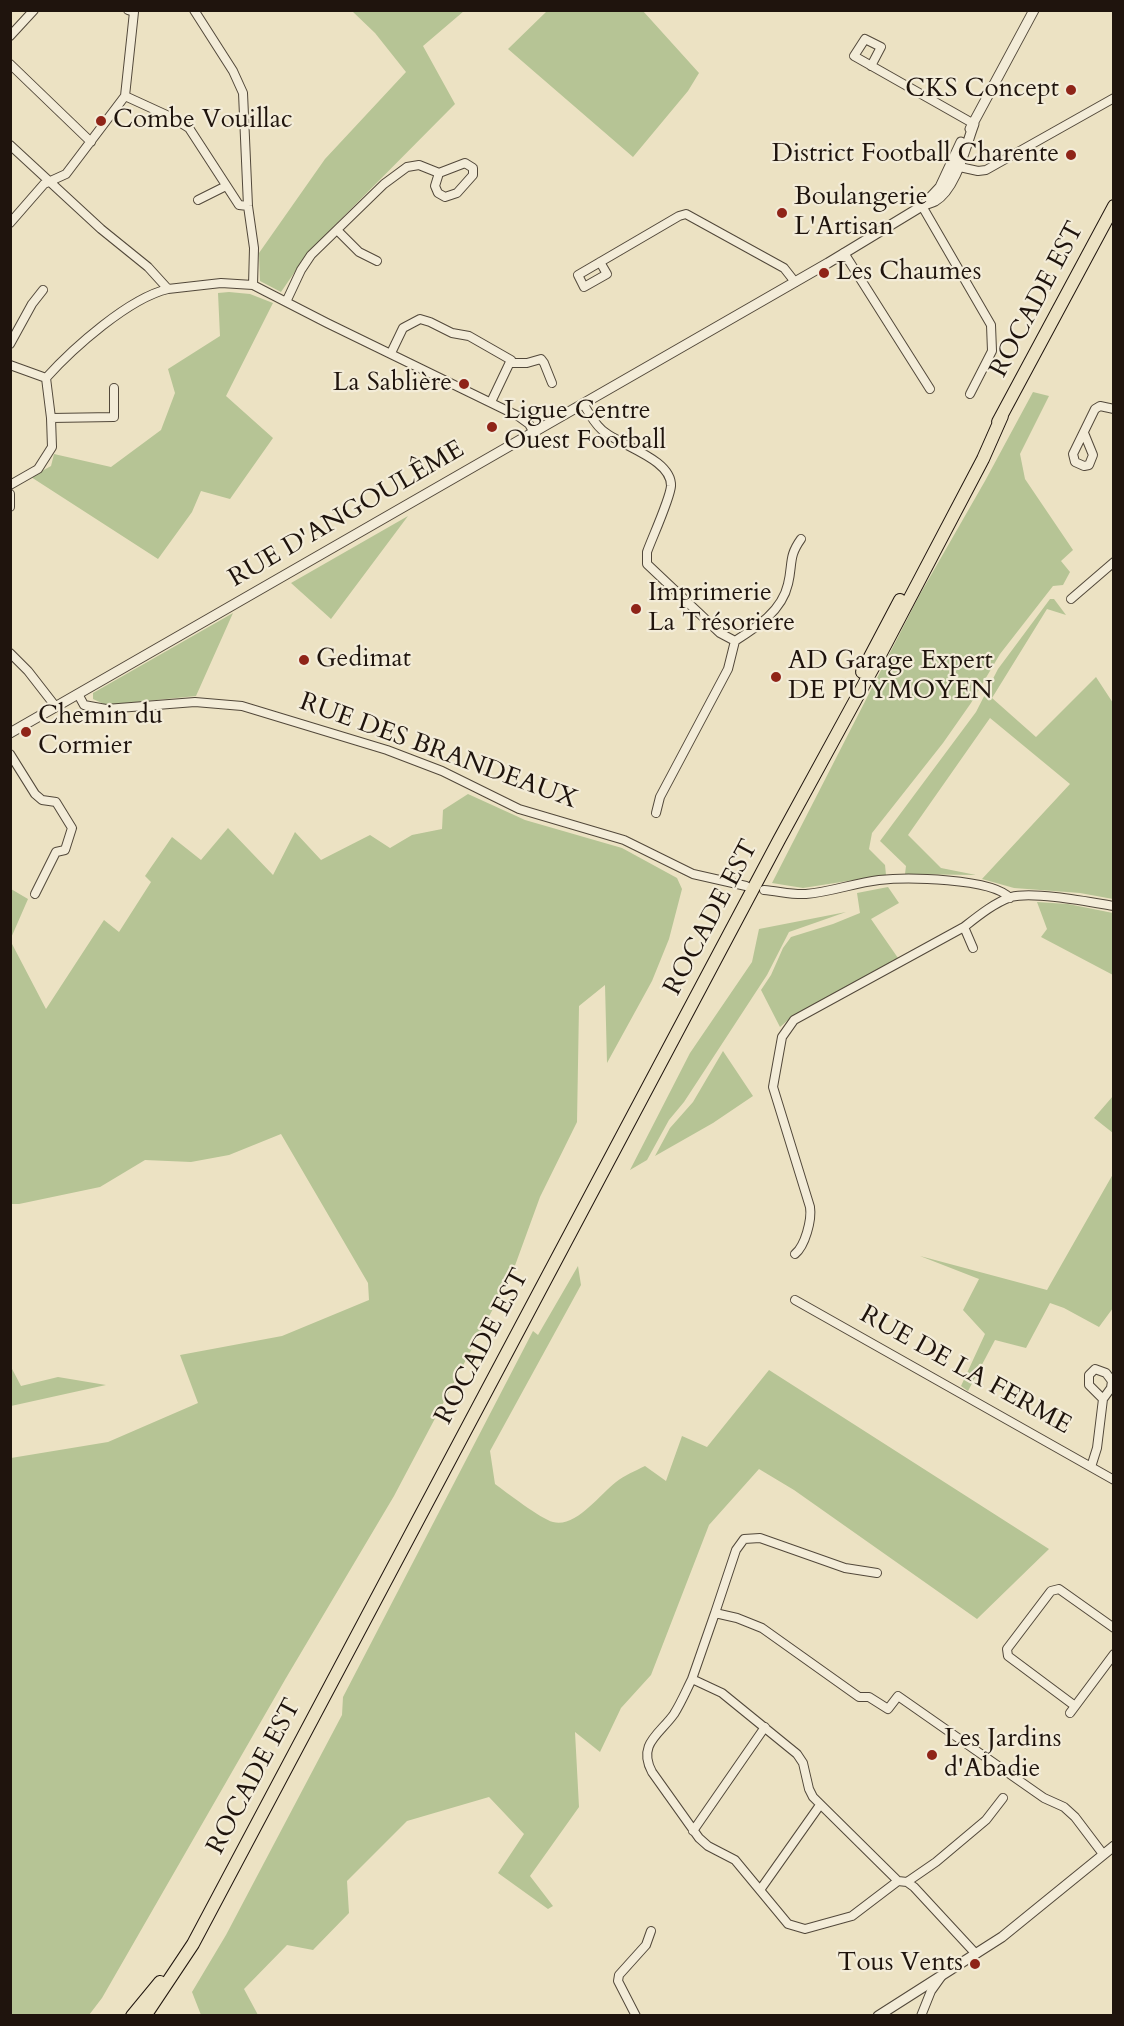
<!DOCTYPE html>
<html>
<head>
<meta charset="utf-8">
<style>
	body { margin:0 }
	#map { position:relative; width:1124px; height:2026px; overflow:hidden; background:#ece2c3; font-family:Cardo,serif }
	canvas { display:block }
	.frame { position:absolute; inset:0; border:12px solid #1f140d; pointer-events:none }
</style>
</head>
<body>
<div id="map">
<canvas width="1124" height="2026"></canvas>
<div class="frame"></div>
</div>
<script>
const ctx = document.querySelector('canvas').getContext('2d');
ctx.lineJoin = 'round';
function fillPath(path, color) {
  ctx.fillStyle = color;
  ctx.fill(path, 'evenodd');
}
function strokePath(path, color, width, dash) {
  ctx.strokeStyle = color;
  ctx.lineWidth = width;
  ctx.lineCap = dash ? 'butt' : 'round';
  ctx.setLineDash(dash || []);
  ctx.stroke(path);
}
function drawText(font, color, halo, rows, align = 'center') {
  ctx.font = font + ' Cardo,serif';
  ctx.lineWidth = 4.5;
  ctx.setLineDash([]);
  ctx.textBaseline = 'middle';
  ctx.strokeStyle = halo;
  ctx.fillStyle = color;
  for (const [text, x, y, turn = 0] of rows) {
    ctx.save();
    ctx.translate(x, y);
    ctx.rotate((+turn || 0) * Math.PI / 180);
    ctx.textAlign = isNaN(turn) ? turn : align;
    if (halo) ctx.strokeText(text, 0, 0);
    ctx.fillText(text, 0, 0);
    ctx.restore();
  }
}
fillPath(new Path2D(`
	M 352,11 L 464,11 L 423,46 L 455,104 L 328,232 L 305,257 L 281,292 L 260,281 L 259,253 L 325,159 L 406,72 L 375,33 Z
	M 547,11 L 643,11 L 699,73 L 688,91 L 633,157 L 508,49 Z
	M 229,292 L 250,294 L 273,303 L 226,396 L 273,438 L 230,499 L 201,491 L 192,512 L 158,559 L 31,477 L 51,466 L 54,454 L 111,467 L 161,430 L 175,393 L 168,369 L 220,336 L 218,293 Z
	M 1033,392 L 1049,396 L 1020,454 L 1025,479 L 1073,550 L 1061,561 L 1070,572 L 1063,585 L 1053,586 L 1000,654 L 971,703 L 943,743 L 872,833 L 869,849 L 885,865 L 886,875 L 803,888 L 772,883 L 919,596 L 985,481 Z
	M 408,516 L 331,619 L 291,583 Z
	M 1050,599 L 1054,599 L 1066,615 L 1047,609 L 992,698 L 1036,737 L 1096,677 L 1113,703 L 1113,899 L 1080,893 L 1014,888 L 982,879 L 1070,784 L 990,718 L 908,835 L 941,868 L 976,875 L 905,874 L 906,866 L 880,841 L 976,712 L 998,669 Z
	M 233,613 L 196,696 L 106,705 L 93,699 L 93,693 Z
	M 468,794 L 525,820 L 622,848 L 677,878 L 682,889 L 669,939 L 652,981 L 607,1063 L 605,985 L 579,1006 L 577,1122 L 540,1197 L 513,1271 L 394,1496 L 286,1678 L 102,1998 L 89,2015 L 11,2015 L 11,1458 L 108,1442 L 198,1403 L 180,1355 L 282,1336 L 369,1300 L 368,1283 L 281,1134 L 229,1155 L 191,1162 L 145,1160 L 100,1187 L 19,1204 L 11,1204 L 11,942 L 46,1009 L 104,920 L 119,932 L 151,882 L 145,876 L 172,837 L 201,860 L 228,828 L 273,875 L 295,832 L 321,860 L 370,835 L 390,848 L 412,835 L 442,829 L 443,810 Z
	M 888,887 L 899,903 L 871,919 L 898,958 L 794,1015 L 780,1027 L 761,990 L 771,975 L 783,948 L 791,937 L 833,924 L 860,913 L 857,893 Z
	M 11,889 L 28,899 L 11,938 Z
	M 1037,902 L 1068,904 L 1113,913 L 1113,975 L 1041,937 L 1047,929 Z
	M 846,912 L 789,932 L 767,975 L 684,1102 L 669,1120 L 647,1160 L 630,1170 L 690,1053 L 752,962 L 759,929 Z
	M 723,1051 L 753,1096 L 713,1123 L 655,1156 L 670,1128 L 693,1102 Z
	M 1113,1096 L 1113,1133 L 1094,1118 Z
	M 1113,1174 L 1113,1308 L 1099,1327 L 1064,1308 L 1050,1303 L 1026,1348 L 995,1340 L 968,1391 L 961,1386 L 985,1334 L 963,1310 L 979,1279 L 920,1256 L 1047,1290 Z
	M 578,1266 L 581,1285 L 490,1451 L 495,1484 C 506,1492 541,1519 553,1522 C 576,1528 599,1495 616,1482 C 625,1475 635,1471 645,1466 L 666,1481 L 682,1436 L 707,1447 L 769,1370 L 1049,1549 L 977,1619 L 794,1490 L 759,1469 L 709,1525 L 651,1675 L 621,1708 L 600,1752 L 575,1732 L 579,1807 L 530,1876 L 553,1906 L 548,1909 L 498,1873 L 524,1834 L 489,1797 L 407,1821 L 347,1881 L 349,1913 L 313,1950 L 287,1945 L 244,1989 L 258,2015 L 201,2015 L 192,1992 L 226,1935 L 342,1715 L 343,1697 L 533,1331 L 538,1335 Z
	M 10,1365 L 21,1386 L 58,1377 L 106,1385 L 11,1406 Z`), '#b6c495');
const minor = new Path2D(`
	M 194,10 L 233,71 L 243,93 L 248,206 L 254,248 L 253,285
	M 10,36 L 34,10
	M 10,64 L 91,142
	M 871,66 L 881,47 L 865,39 L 854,56 L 974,124
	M 125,96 L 134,12 L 128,10
	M 10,145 L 101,229 L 148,267 L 168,289 L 221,283 L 253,285 L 327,323 L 518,416 L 529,424 L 533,431
	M 955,166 L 978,171 L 986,170 L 1114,98
	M 198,200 L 226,186
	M 922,206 L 991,325 L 992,351 L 970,394
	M 10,223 L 44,184 L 66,174 L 125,96 L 173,118 L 189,128 L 239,205 L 248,206
	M 338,231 L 359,252 L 377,261
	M 844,253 L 930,389
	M 600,262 L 607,274 L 584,287 L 578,275 L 679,216 L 686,214 L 784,268 L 795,282
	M 286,302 L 301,270 L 311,255 L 384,184 L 407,167 L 419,165 L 439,173 L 465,163 L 473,168 L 473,175 L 457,193 L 445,197 L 438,193 L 435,186 L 439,173
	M 10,344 L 32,304 L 43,290
	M 391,353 L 403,328 L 420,319 L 430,322 L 452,333 L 469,336 L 511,360 L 491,402
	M 511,363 L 527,363 L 541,359 L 544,363 L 552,383
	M 10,365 L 46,378 C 73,348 129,298 168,289
	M 583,403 C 588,412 594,423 602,430 C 620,446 672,459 671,486 C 670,499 652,538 647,552 L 647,564 L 720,633 L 735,641
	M 51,418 L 114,417 L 114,388
	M 1084,433 L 1093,455 L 1089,465 L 1084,466 L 1075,462 L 1073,454 L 1095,409 L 1100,406 L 1114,409
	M 10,485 L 38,469 L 52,447 L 51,418 L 46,378
	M 10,494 L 10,507
	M 1071,599 L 1114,562
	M 10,653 L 28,671 L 56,707
	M 78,694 L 84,705 L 106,709 L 195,702 L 242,706 L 387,750 L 442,771 L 519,809 L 624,840 L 693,874 L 746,886
	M 10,754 L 35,794 L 42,800 L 56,802 L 72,828 L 65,850 L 56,852 L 35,894
	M 656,813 L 660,797 L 728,669 L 735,641 C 757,627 782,611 788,584 C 793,564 788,557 801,539
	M 764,890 C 778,891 792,895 806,894 C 831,892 854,883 879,880 C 906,877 992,878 1010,898
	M 964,927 L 973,948
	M 795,1254 C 805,1246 812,1220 810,1207 L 773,1087 L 782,1037 L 794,1020 L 964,927 C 978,916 994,903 1011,897 C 1033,891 1090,902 1114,906
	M 795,1300 L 1114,1480
	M 1091,1467 L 1097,1448 L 1103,1399 L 1111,1388 L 1112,1381 L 1106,1373 L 1095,1369 L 1089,1375 L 1089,1385 L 1103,1399
	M 715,1613 L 736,1550 L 744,1539 L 760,1538 L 845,1568 L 877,1573
	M 692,1679 C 686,1691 681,1703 674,1714 C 660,1734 637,1744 652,1772 L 699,1838 L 708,1846 L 735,1860 L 788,1924 L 805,1929 L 852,1916 L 898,1881
	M 1075,1706 L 1008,1656 L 1007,1649 L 1051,1591 L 1059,1589 L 1114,1628
	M 1070,1713 L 1114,1654
	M 693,1831 L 765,1727
	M 907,1882 L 936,1862 L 986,1820 L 1003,1798
	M 760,1890 L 820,1805
	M 976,1954 L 914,1887 L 907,1882 L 898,1881 L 813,1797 L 809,1789 L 803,1763 L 797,1754 L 722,1693 L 692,1679 L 715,1613 L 737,1618 L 762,1628 L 859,1697 L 869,1697 L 888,1709 L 898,1696 L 1044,1798 L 1064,1807 L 1075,1817 L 1103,1854
	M 636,2016 L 618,1981 L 619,1975 L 646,1945 L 651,1931
	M 921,2016 L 931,1991 L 941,1977`);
const tertiary = new Path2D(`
	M 970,129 L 1034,10
	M 926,202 L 940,187 L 961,142
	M 10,733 L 828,263 L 922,206 C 926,204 931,203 935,201 C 956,189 966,145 974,124
	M 878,2016 L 1002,1937 L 1114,1846`);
const primary = new Path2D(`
	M 998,422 L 1114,206
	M 862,672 L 900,600
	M 132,2016 L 160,1982
	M 145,2016 L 193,1944 L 779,840 L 880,655 L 983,459 L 1002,416`);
strokePath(minor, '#52483a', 10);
strokePath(tertiary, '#52483a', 11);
strokePath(primary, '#1f140d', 14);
strokePath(minor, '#f3ecd8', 8);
strokePath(tertiary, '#f3ecd8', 9);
strokePath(primary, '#ece2c3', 12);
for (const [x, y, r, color] of [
	[1071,90,6,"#8f2418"],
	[101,121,6,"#8f2418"],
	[1071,155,6,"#8f2418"],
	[782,213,6,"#8f2418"],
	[824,273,6,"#8f2418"],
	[464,384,6,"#8f2418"],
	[492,427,6,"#8f2418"],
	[636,609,6,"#8f2418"],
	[304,660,6,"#8f2418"],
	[776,677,6,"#8f2418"],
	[26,732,6,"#8f2418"],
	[932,1755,6,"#8f2418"],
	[975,1964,6,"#8f2418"]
]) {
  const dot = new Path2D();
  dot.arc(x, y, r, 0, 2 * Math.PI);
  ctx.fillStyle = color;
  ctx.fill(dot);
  strokePath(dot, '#f3ecd8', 2);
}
drawText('26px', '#1f140d', '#f3ecd8', [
	["CKS Concept",1059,90,"right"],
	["Combe Vouillac",113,121],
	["District Football Charente",1059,155,"right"],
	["Boulangerie",794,198],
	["L'Artisan",794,228],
	["Les Chaumes",836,273],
	["La Sablière",452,384,"right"],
	["Ligue Centre",504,412],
	["Ouest Football",504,442],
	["Imprimerie",648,594],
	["La Trésoriere",648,624],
	["Gedimat",316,660],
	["AD Garage Expert",788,662],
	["DE PUYMOYEN",788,692],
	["Chemin du",38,717],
	["Cormier",38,747],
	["Les Jardins",944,1740],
	["d'Abadie",944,1770],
	["Tous Vents",963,1964,"right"]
], 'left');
drawText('26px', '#1f140d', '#f3ecd8', [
	["ROCADE EST",1038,300,-62],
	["RUE D'ANGOULÊME",347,515,-30],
	["RUE DES BRANDEAUX",438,752,20],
	["ROCADE EST",712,918,-62],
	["ROCADE EST",483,1347,-62],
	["RUE DE LA FERME",965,1371,29],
	["ROCADE EST",255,1777,-62]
]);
</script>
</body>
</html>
